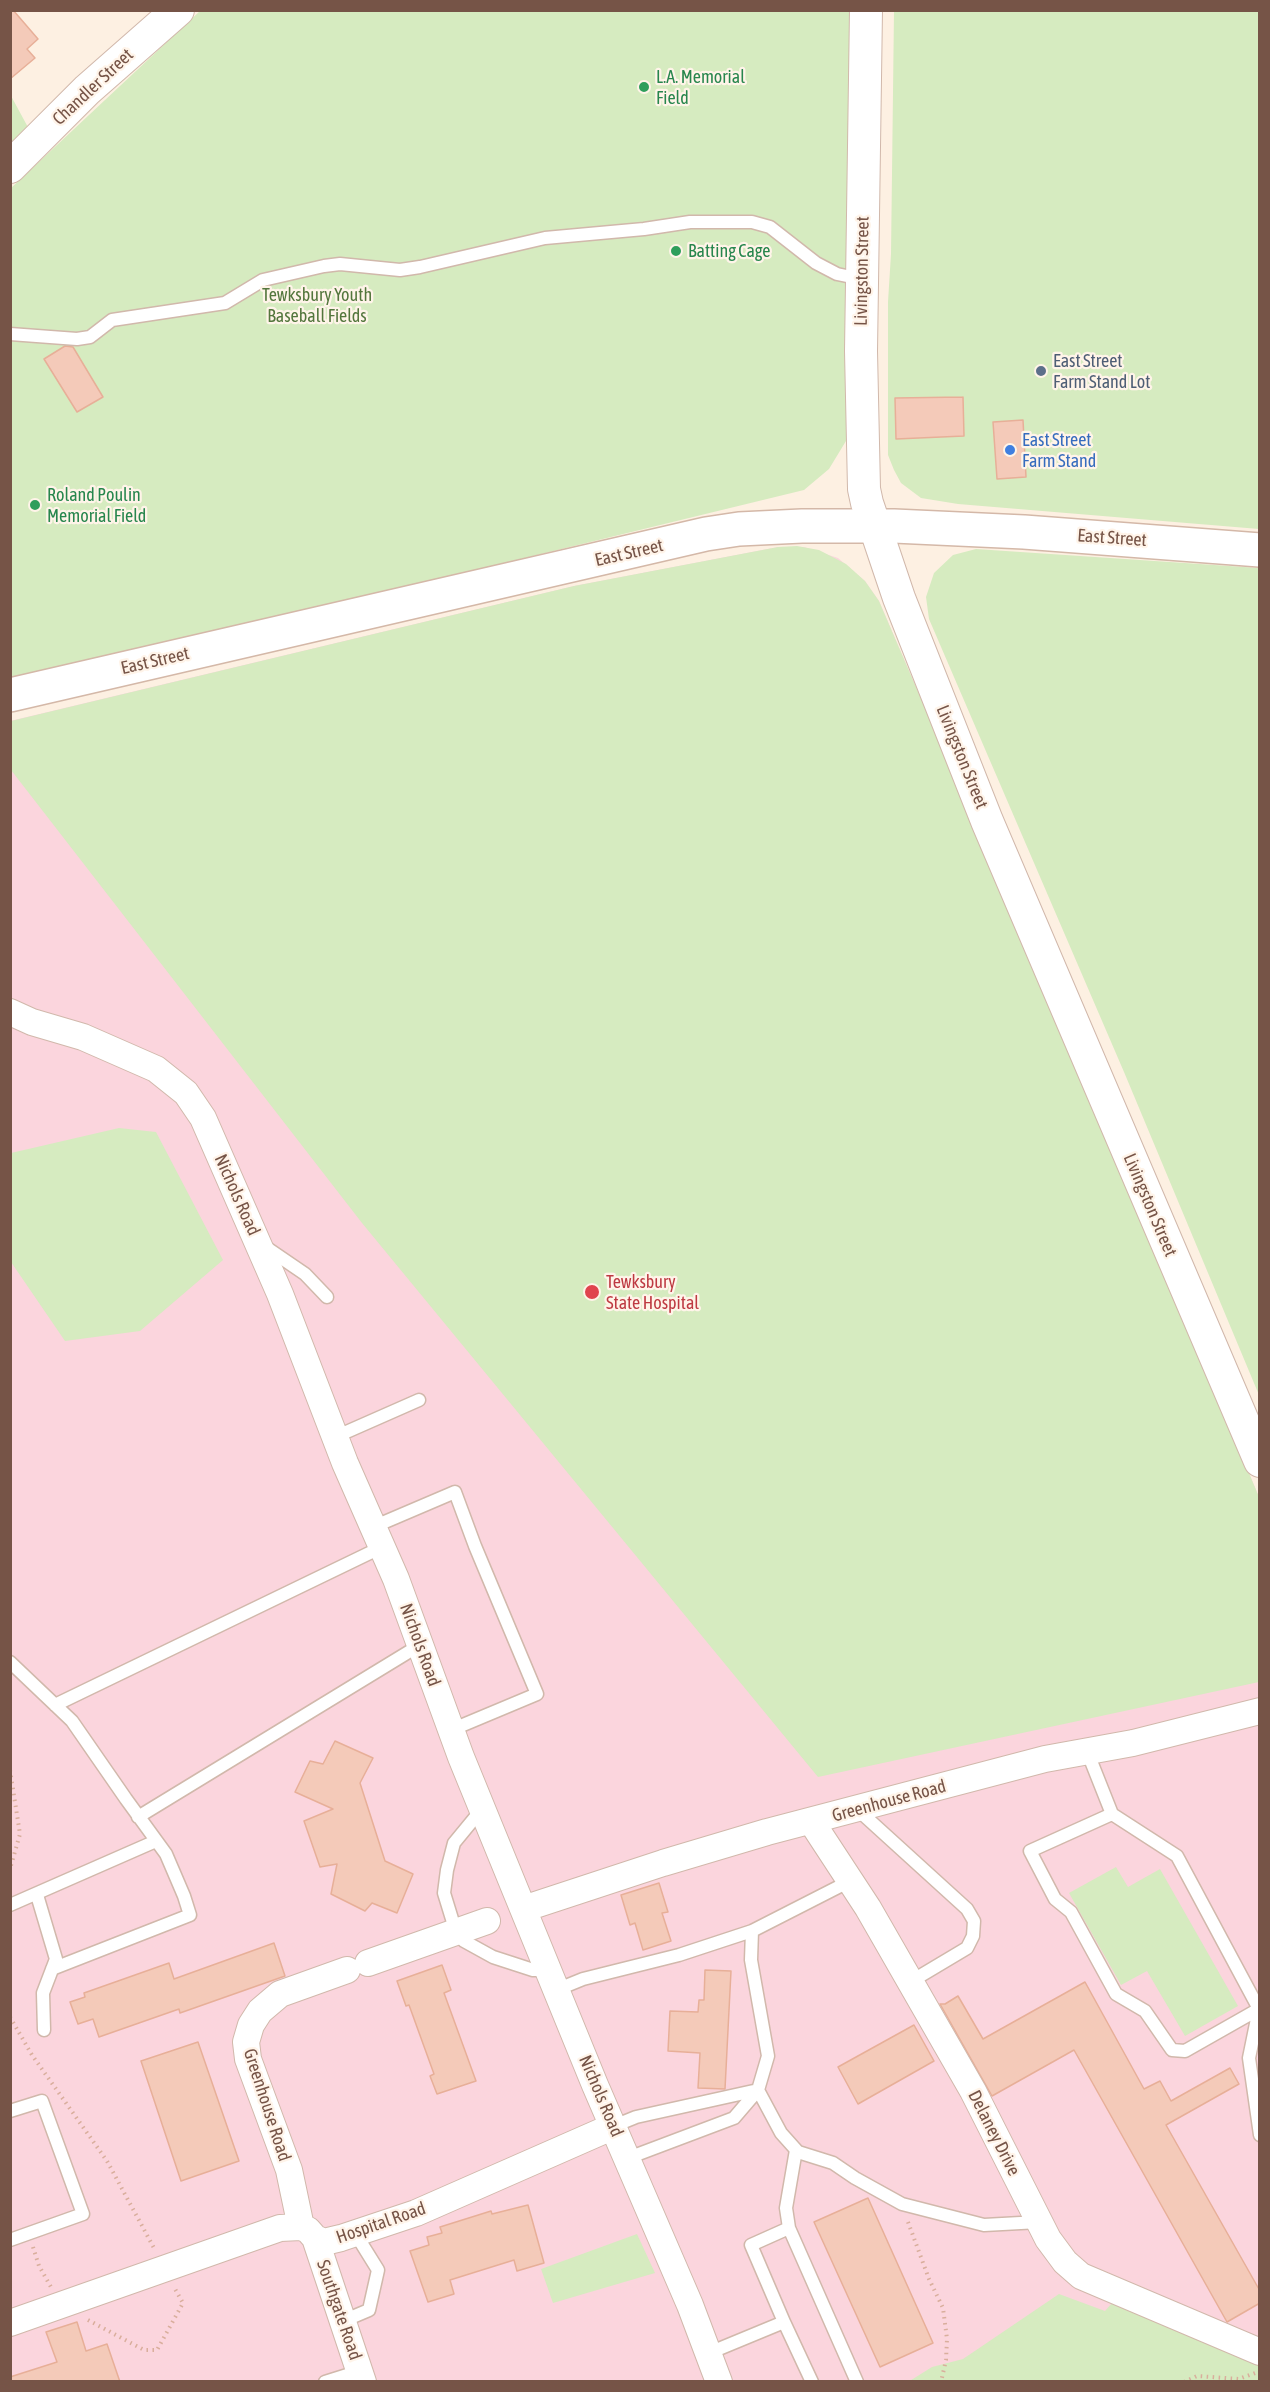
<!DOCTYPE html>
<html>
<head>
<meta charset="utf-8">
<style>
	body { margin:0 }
	#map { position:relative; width:1270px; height:2392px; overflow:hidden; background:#fdf0e2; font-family:"Asap Condensed",sans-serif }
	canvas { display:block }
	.frame { position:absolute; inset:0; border:12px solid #765447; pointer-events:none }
</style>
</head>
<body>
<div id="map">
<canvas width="1270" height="2392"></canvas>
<div class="frame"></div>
</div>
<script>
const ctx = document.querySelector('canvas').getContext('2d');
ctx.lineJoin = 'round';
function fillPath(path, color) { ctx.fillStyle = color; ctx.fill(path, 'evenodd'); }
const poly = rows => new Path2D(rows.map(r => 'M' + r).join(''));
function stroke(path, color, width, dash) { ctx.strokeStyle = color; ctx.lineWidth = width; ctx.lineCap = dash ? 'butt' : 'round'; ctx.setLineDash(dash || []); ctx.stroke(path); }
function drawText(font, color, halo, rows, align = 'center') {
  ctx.font = font + ' "Asap Condensed",sans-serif'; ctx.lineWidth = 4.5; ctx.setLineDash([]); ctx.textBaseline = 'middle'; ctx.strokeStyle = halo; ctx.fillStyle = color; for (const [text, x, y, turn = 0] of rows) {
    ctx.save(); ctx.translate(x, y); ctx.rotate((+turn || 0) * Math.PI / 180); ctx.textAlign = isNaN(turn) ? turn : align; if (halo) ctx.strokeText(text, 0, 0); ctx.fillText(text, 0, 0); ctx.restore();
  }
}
const medical = poly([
	[778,547,804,547,838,558,865,581,879,601,1088,1087,1259,1497,1259,2381,11,2381,10,721,574,586]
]);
const green = poly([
	[200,11,850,11,846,441,829,469,804,490,11,683,10,189],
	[894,11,1259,11,1259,529,958,504,921,498,901,483,894,470,888,455,888,302,891,254],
	[10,94,30,131,10,151],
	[797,546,819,550,846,564,865,581,879,601,1088,1087,1259,1497,1259,1682,818,1777,362,1223,11,770,11,721,574,586,778,547],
	[976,549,1259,568,1259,1395,1124,1072,929,619,926,597,934,573,953,555],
	[119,1128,156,1132,223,1260,140,1331,65,1341,11,1262,11,1153],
	[1116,1867,1128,1887,1160,1869,1238,2006,1185,2036,1147,1971,1121,1985,1069,1893],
	[637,2234,655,2273,553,2303,541,2269],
	[1059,2294,1105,2311,1112,2303,1259,2357,1259,2381,908,2382,932,2367,963,2359]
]);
const building = poly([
	[10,10,13,10,38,39,27,49,35,58,10,79,10,10],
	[65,346,73,347,103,397,77,412,44,359,65,346],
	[963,397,964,436,896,439,895,398,963,397],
	[1023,420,1026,477,997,479,993,422,1023,420],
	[335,1741,373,1758,360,1783,385,1861,413,1874,397,1913,372,1903,365,1911,331,1894,337,1864,320,1867,304,1821,333,1809,295,1792,310,1761,323,1764,335,1741],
	[659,1883,668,1912,662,1913,671,1941,643,1950,635,1923,630,1925,621,1895,659,1883],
	[274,1943,285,1976,180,2013,179,2009,99,2037,93,2019,78,2024,70,2002,85,1997,84,1993,169,1963,174,1979,274,1943],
	[442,1965,451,1990,444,1993,476,2081,437,2094,430,2076,434,2074,409,2005,406,2006,397,1981,442,1965],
	[705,1970,731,1971,725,2089,698,2088,700,2053,668,2051,670,2011,698,2012,699,2000,704,2000,705,1970],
	[1085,1982,1144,2089,1160,2081,1171,2101,1230,2068,1239,2084,1166,2125,1260,2291,1260,2303,1227,2322,1074,2050,992,2096,940,2004,945,2004,958,1996,983,2039,1085,1982],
	[914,2025,934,2061,858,2104,838,2067,914,2025],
	[198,2042,239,2161,181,2181,141,2061,198,2042],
	[868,2198,933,2343,880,2367,814,2222,868,2198],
	[528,2205,544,2263,517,2271,514,2260,450,2280,454,2294,428,2302,410,2251,429,2245,427,2237,442,2233,440,2227,491,2211,492,2214,528,2205],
	[77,2322,86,2351,107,2344,120,2382,10,2382,10,2377,57,2362,46,2332,77,2322]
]);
const path = poly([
	[10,1770,20,1834,10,1869],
	[10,2017,32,2055,107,2161,154,2248],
	[908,2222,929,2279,943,2308,947,2339,946,2360,941,2382],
	[33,2247,39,2266,51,2287],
	[88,2320,144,2350,157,2350,183,2303,175,2289],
	[1184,2382,1197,2376,1239,2379,1255,2373]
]);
const service = poly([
	[10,334,77,339,90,337,112,320,225,303,263,280,324,266,340,264,400,270,420,267,545,238,644,229,690,222,752,222,770,227,816,263,837,274,861,279],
	[264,1246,305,1274,327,1297],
	[335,1437,419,1400],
	[373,1527,455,1492,475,1546,537,1694,451,1730],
	[10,1662,72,1721,126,1799,166,1854,184,1896,190,1915,52,1969],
	[55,1705,382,1547],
	[1087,1751,1112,1814,1177,1856,1259,2009,1249,2058,1260,2135],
	[482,1809,454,1843,447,1870,444,1893,456,1932,464,1941,493,1957,533,1970,548,1970],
	[857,1809,967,1909,974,1921,973,1936,967,1948,910,1982],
	[1112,1814,1030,1851,1055,1899,1071,1912,1116,1994,1145,2011,1172,2050,1185,2051,1259,2009],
	[138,1817,420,1645],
	[37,1895,56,1959,43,1993,44,2030],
	[10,1905,156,1841],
	[556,1990,583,1979,679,1955,752,1931,850,1881],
	[10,2111,42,2101,83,2214,10,2240],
	[614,2126,636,2117,758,2090,768,2056,751,1960,752,1931],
	[628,2158,734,2118,758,2090,781,2133,798,2152,833,2163,855,2178,902,2204,984,2225,1039,2222],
	[789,2228,786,2208,796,2150],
	[343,2321,369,2310,378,2270,355,2233],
	[784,2322,812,2382],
	[709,2353,784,2322,751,2245,789,2228,857,2382],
	[325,2382,360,2371]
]);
const minor = poly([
	[10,1012,32,1022,83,1037,156,1069,186,1093,203,1118,280,1294,345,1463,396,1579,461,1757,595,2085,690,2305,719,2382],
	[811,1821,868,1908,973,2091,1048,2239,1065,2262,1081,2276,1260,2352],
	[523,1909,663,1863,767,1832,1045,1759,1133,1743,1260,1711],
	[368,1963,487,1921],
	[301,2227,289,2170,248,2059,246,2042,251,2025,260,2011,280,1994,347,1970],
	[315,2238,363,2382],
	[10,2323,280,2228,301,2227,308,2230,315,2238,324,2242,341,2238,416,2213,614,2126]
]);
const tertiary = poly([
	[866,10,861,351,864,489,867,503,899,598,987,821,1260,1461],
	[10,167,87,90,178,10]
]);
const secondary = poly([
	[10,695,706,534,739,529,802,526,894,526,1024,532,1260,550]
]);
const markers = [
	[644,87,6,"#2e9e5b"],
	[676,251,6,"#2e9e5b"],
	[1041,371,6,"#5c6f8a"],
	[1010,450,6,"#3f7fe0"],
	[35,505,6,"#2e9e5b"],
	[592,1292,8,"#e0444e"]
];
const leisureNames = [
	["L.A. Memorial",656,77],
	["Field",656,98],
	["Batting Cage",688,251],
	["Roland Poulin",47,495],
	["Memorial Field",47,516]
];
const streetNames = [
	["Chandler Street",93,87,-43],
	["Livingston Street",862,271,-89],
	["East Street",1112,538,4],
	["East Street",629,553,-13],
	["East Street",155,661,-13],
	["Livingston Street",962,757,68],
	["Nichols Road",237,1195,66],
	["Livingston Street",1150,1205,67],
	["Nichols Road",420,1645,70],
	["Greenhouse Road",889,1801,-15],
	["Nichols Road",601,2096,67],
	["Greenhouse Road",267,2105,72],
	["Delaney Drive",994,2133,63],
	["Hospital Road",381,2223,-19],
	["Southgate Road",339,2310,71]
];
const parkNames = [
	["Tewksbury Youth",317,295],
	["Baseball Fields",317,316]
];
const serviceNames = [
	["East Street",1053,361],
	["Farm Stand Lot",1053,382]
];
const shopNames = [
	["East Street",1022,440],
	["Farm Stand",1022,461]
];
const healthNames = [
	["Tewksbury",606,1282],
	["State Hospital",606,1303]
];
fillPath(medical, '#fbd5dd');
fillPath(green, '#d6ebc0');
fillPath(building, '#f4cab9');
stroke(building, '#e7af98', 1.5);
stroke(service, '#d1b8ab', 15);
stroke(minor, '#d1b8ab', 28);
stroke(tertiary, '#d1b8ab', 34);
stroke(secondary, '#d4b8a8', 36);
stroke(path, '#d9ae9c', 4, [1.5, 4.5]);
stroke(service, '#fff', 12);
stroke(minor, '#fff', 26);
stroke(tertiary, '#fff', 32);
stroke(secondary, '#fff', 33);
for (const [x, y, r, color] of markers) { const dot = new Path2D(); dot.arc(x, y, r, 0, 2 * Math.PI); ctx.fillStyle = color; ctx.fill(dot); stroke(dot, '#fff4e9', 2); }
drawText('18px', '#27864d', '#fff4e9', leisureNames, 'left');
drawText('18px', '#765447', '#fff4e9', streetNames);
drawText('18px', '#53763c', '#fff4e9', parkNames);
drawText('18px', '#4e5e75', '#fff4e9', serviceNames, 'left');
drawText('18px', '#366cbe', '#fff4e9', shopNames, 'left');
drawText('18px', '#be3a42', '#fff4e9', healthNames, 'left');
</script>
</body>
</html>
